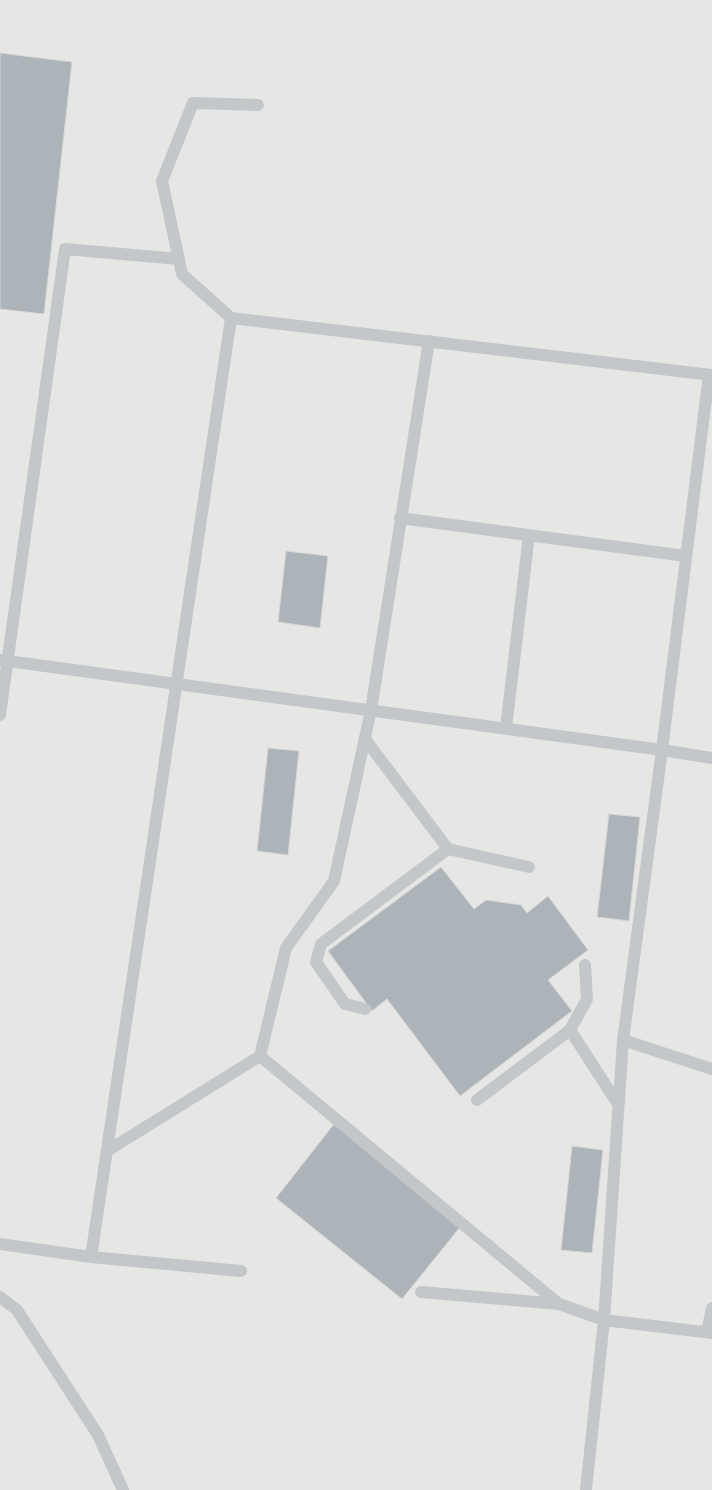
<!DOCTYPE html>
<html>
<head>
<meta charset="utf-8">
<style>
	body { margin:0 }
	canvas { display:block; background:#f6f6f2 }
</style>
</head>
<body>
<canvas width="712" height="1490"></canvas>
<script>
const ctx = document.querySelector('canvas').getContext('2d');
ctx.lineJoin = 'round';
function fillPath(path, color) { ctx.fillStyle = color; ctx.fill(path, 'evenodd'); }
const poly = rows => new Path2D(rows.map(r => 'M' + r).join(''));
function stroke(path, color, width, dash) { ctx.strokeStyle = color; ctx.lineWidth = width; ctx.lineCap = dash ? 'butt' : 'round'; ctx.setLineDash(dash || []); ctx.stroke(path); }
const built = poly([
	[0,0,712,0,712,1490,0,1490]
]);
const building = poly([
	[0,53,72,62,44,314,0,309,0,53],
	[286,551,328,556,320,628,278,622,286,551],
	[268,748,299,751,288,855,257,851,268,748],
	[609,814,640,817,629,921,597,917,609,814],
	[441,867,474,909,486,900,521,905,527,913,548,896,588,950,548,980,572,1011,460,1096,387,999,372,1011,328,951,441,867],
	[334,1124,461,1226,402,1299,276,1198,334,1124],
	[572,1146,603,1150,592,1253,561,1250,572,1146]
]);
const service = poly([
	[231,318,712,375],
	[400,518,686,556],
	[0,660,662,750,712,758],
	[0,715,65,249,179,259],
	[506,728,529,535],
	[448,849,529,867],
	[585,965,587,999,570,1030,618,1104],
	[365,1009,345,1004,316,962,321,944,448,849,365,739],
	[623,1040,712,1069],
	[260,1056,559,1304],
	[477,1100,570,1030],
	[107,1151,260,1056,286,948,334,881,371,710,429,341],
	[0,1244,91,1257,241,1271],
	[91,1257,231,318,182,274,162,181,193,103,258,105],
	[421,1292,559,1304,604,1320,712,1333],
	[0,1297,17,1310,98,1435,123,1490],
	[707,1332,712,1308],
	[586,1490,604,1320,623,1040,662,750,709,375]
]);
fillPath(built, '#e6e7e5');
fillPath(building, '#acb4b9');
stroke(building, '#d7d7d4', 1);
stroke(service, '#c3c7ca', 12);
</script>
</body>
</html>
